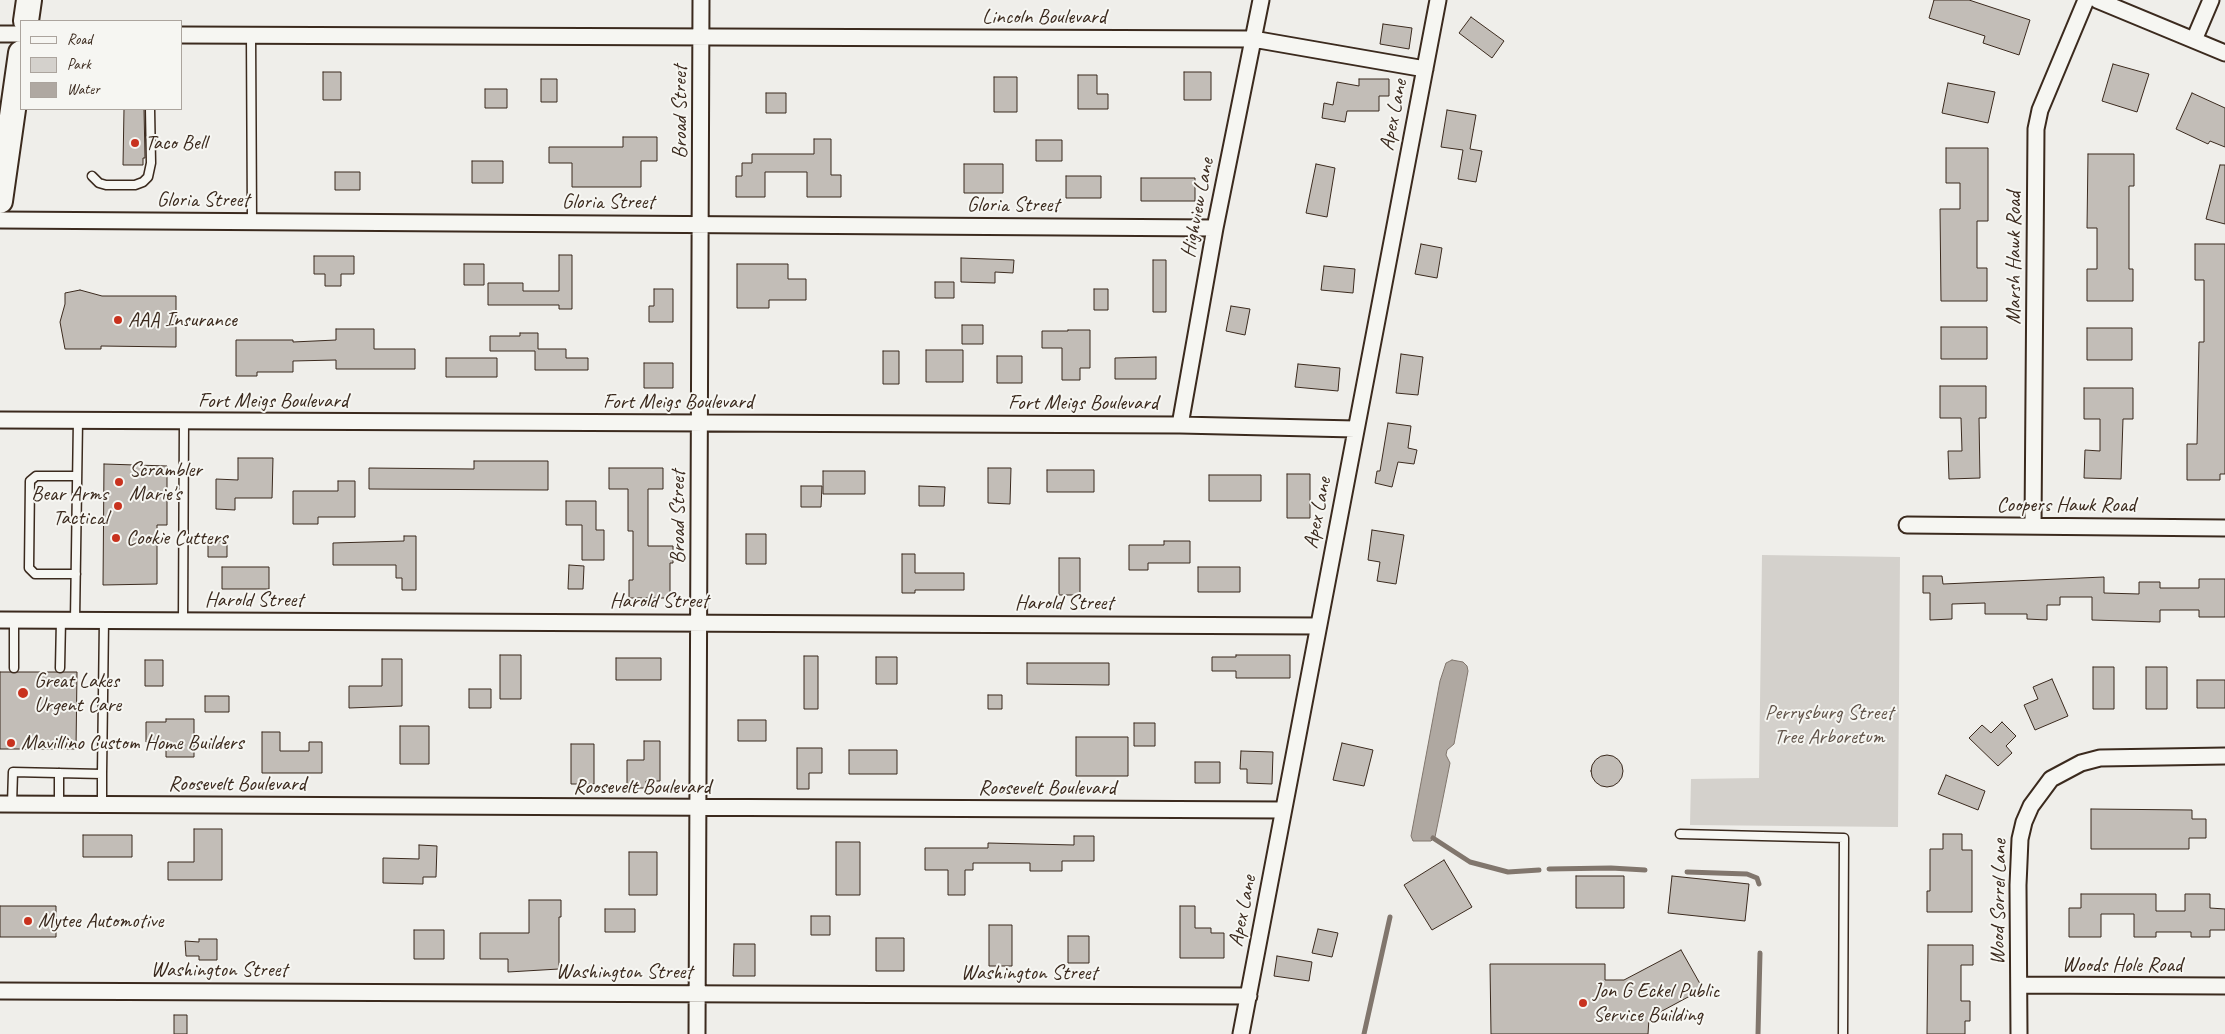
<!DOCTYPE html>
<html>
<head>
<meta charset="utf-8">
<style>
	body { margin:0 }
	#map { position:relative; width:2225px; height:1034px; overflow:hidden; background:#efeeea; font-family:Caveat,sans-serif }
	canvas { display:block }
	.legend { position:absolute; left:20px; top:20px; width:162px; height:90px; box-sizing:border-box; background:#f6f6f2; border:1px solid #aba49d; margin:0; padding:6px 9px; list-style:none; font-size:15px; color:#3b2a1e }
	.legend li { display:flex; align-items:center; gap:10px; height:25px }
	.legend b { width:25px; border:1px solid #aba49d }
</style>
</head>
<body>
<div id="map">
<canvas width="2225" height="1034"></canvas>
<ul class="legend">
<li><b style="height:6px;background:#f6f6f2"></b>Road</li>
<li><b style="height:14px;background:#d4d1cc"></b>Park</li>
<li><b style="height:14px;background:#afa8a1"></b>Water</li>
</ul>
</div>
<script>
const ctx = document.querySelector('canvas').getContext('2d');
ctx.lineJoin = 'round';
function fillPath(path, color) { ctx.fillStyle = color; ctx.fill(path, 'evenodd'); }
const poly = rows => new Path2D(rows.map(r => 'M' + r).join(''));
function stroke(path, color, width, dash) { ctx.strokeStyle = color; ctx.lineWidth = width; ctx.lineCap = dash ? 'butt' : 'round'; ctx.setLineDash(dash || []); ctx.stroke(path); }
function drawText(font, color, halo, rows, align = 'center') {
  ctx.font = font + ' Caveat,sans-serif'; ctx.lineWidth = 4; ctx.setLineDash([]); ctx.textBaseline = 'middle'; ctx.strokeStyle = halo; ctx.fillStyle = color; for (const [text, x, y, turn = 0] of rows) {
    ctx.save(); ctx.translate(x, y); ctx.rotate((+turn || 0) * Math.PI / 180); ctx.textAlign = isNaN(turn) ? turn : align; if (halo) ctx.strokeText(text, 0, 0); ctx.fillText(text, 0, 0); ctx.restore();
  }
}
const green = poly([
	[1762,555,1900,557,1898,827,1690,825,1691,779,1759,778]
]);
const water = poly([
	[1452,660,1463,662,1467,666,1468,671,1454,744,1447,750,1446,755,1450,763,1441,808,1435,837,1431,841,1413,841,1411,836,1440,681,1446,663,1452,660]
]);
const stream = poly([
	[1433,838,1470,862,1508,872,1539,870],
	[1549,869,1611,868,1645,870],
	[1687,872,1747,874,1757,878,1759,884],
	[1364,1034,1390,917],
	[1758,1034,1760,953]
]);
const building = poly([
	[1934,0,1969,0,2030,20,2019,55,1983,43,1985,36,1929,18,1934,0],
	[1471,17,1504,41,1492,58,1459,33,1471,17],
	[1383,24,1412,28,1409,49,1380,44,1383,24],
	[2113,64,2149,74,2137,112,2102,101,2113,64],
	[323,72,341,72,341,100,323,100,323,72],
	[1184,72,1211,72,1211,100,1184,100,1184,72],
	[1078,75,1097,75,1097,94,1108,94,1108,109,1078,109,1078,75],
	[994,77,1017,77,1017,112,994,112,994,77],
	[541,79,557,79,557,102,541,102,541,79],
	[1359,79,1389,79,1389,96,1379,96,1379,111,1347,111,1345,122,1322,118,1324,103,1333,105,1337,82,1359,86,1359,79],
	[1948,83,1995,92,1988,123,1942,113,1948,83],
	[485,89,507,89,507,108,485,108,485,89],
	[766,93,786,93,786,113,766,113,766,93],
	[2192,93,2225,108,2225,147,2210,141,2208,144,2176,129,2192,93],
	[124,109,144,109,145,158,143,158,143,165,123,165,124,109],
	[1447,110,1476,115,1470,149,1482,151,1476,182,1458,179,1463,150,1441,147,1447,110],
	[623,137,657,137,657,161,641,161,641,187,572,187,572,163,549,163,549,147,623,147,623,137],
	[814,139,831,139,831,175,841,175,841,197,807,197,807,172,765,172,765,197,736,197,736,176,742,176,742,163,752,163,752,154,814,154,814,139],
	[1036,140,1062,140,1062,161,1036,161,1036,140],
	[1946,148,1988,148,1988,221,1977,221,1977,268,1987,268,1987,301,1941,301,1940,209,1960,209,1960,183,1946,183,1946,148],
	[2088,154,2134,154,2134,186,2129,186,2129,269,2133,269,2133,301,2087,301,2087,269,2097,269,2097,228,2087,228,2088,154],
	[472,161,503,161,503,183,472,183,472,161],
	[964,164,1003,164,1003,193,964,193,964,164],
	[1316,164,1335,168,1327,217,1306,213,1316,164],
	[2220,165,2225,165,2225,224,2206,219,2220,165],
	[335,172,360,172,360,190,335,190,335,172],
	[1066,176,1101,176,1101,198,1066,198,1066,176],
	[1141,178,1195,178,1195,201,1141,201,1141,178],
	[1421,244,1442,248,1437,278,1415,274,1421,244],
	[2195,244,2225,244,2225,474,2220,474,2220,480,2187,480,2187,444,2197,444,2199,342,2204,342,2204,280,2195,280,2195,244],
	[559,255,572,255,572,309,559,309,559,305,488,305,488,283,523,283,523,291,559,291,559,255],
	[314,256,354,256,354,274,341,274,341,286,325,286,325,274,314,274,314,256],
	[961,258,1014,260,1013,273,995,272,995,283,961,282,961,258],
	[1153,260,1166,260,1166,312,1153,312,1153,260],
	[464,264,484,264,484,285,464,285,464,264],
	[737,264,788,264,788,279,806,279,806,300,769,300,769,308,737,308,737,264],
	[1324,266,1355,269,1353,293,1321,290,1324,266],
	[935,282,954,282,954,298,935,298,935,282],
	[654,289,673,289,673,322,649,322,649,306,654,306,654,289],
	[1094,289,1108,289,1108,310,1094,310,1094,289],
	[80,290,102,296,176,296,176,347,101,346,101,349,65,349,60,322,65,304,65,293,80,290],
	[1231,306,1250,309,1245,335,1226,331,1231,306],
	[962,325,983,325,983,344,962,344,962,325],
	[1941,327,1987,327,1987,359,1941,359,1941,327],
	[2087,328,2132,328,2132,360,2087,360,2087,328],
	[336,329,374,329,374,349,415,349,415,369,336,369,336,360,293,361,293,372,257,372,257,376,236,376,236,340,293,340,293,342,336,340,336,329],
	[1068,330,1090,330,1090,368,1080,368,1080,380,1062,380,1062,348,1042,348,1042,331,1068,331,1068,330],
	[520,333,538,333,538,349,566,349,566,358,588,358,588,370,535,370,535,351,490,351,490,336,520,336,520,333],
	[926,350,963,350,963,382,926,382,926,350],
	[883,351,899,351,899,384,883,384,883,351],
	[1401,354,1423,357,1418,395,1396,393,1401,354],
	[997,356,1022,356,1022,383,997,383,997,356],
	[1156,357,1156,379,1115,379,1115,358,1156,357],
	[446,358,497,358,497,377,446,377,446,358],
	[644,363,673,363,673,388,644,388,644,363],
	[1298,364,1340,368,1338,391,1295,387,1298,364],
	[1940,386,1986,386,1986,418,1979,418,1980,478,1949,479,1948,451,1962,451,1961,418,1940,418,1940,386],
	[2084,388,2133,388,2133,419,2123,419,2121,479,2084,478,2085,450,2100,451,2100,419,2084,419,2084,388],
	[1388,423,1411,426,1408,448,1417,450,1414,464,1398,462,1392,487,1375,483,1377,471,1380,471,1388,423],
	[238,458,273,458,272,498,235,498,235,510,216,509,216,479,238,480,238,458],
	[474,461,548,461,548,490,369,489,369,468,474,469,474,461],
	[104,464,167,466,167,525,157,525,157,584,103,585,104,464],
	[609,468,663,468,663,489,648,489,648,546,673,546,673,563,670,563,670,598,629,598,629,580,633,580,633,531,628,531,628,489,609,489,609,468],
	[988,468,1011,468,1010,504,988,503,988,468],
	[1047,470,1094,470,1094,492,1047,492,1047,470],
	[823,471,865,471,865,494,823,494,823,471],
	[1287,474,1310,474,1310,518,1287,518,1287,474],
	[1209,475,1261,475,1261,501,1209,501,1209,475],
	[338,481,355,481,355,517,318,517,318,524,293,524,293,491,338,491,338,481],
	[801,486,822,486,821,507,801,507,801,486],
	[919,486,945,487,944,506,919,506,919,486],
	[566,501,596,501,596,530,604,530,604,560,582,560,582,525,566,525,566,501],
	[1372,530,1404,535,1396,584,1377,581,1380,562,1368,560,1372,530],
	[746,534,766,534,766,564,746,564,746,534],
	[404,536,416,536,416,590,402,590,402,578,396,578,396,565,333,565,333,543,404,541,404,536],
	[208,541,227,541,227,557,208,557,208,541],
	[1164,541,1190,541,1190,563,1148,563,1148,570,1129,570,1129,545,1164,545,1164,541],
	[902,554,915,554,915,573,964,573,964,590,915,590,915,593,902,593,902,554],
	[1059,558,1080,558,1080,595,1059,595,1059,558],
	[569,565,584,566,583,589,568,589,569,565],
	[222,567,269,567,269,589,222,589,222,567],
	[1198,567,1240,567,1240,592,1198,592,1198,567],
	[1923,576,1942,576,1943,584,2104,577,2104,593,2139,594,2139,582,2160,582,2160,588,2199,588,2199,579,2225,579,2225,617,2199,617,2199,610,2160,610,2160,622,2092,620,2092,597,2060,597,2060,605,2047,605,2047,620,2027,619,2027,614,1985,614,1985,603,1952,604,1952,619,1930,620,1930,593,1923,593,1923,576],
	[500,655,521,655,521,699,500,699,500,655],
	[1236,655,1290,655,1290,678,1236,678,1236,671,1212,671,1212,657,1236,657,1236,655],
	[804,656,818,656,818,709,804,709,804,656],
	[876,657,897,657,897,684,876,684,876,657],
	[616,658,661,658,661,680,616,680,616,658],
	[382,659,402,659,402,706,349,708,349,686,382,686,382,659],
	[145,660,163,660,163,686,145,686,145,660],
	[1027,663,1109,663,1109,685,1027,684,1027,663],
	[2093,667,2114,667,2114,709,2093,709,2093,667],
	[2146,667,2167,667,2167,709,2146,709,2146,667],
	[0,672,77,672,76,749,0,749,0,672],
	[2052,679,2068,716,2035,730,2024,705,2038,699,2033,687,2052,679],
	[2197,680,2225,680,2225,708,2197,708,2197,680],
	[469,689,491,689,491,708,469,708,469,689],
	[988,695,1002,695,1002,709,988,709,988,695],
	[205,696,229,696,229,712,205,712,205,696],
	[166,719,194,719,194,757,166,757,166,742,146,742,146,722,166,722,166,719],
	[738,720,766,720,766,741,738,741,738,720],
	[2002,722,2016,736,2006,746,2012,753,1998,766,1969,738,1982,725,1991,733,2002,722],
	[1134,723,1155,723,1155,746,1134,746,1134,723],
	[400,726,429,726,429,764,400,764,400,726],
	[262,732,280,732,280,751,309,751,309,742,322,742,322,773,262,773,262,732],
	[1076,737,1128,737,1128,776,1076,776,1076,737],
	[644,741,660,741,660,781,646,781,646,788,627,788,627,760,644,760,644,741],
	[1342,743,1373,750,1364,786,1333,780,1342,743],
	[571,744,594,744,594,784,571,784,571,744],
	[797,748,822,748,822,773,809,773,809,789,797,789,797,748],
	[849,750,897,750,897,774,849,774,849,750],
	[1241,751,1273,752,1272,784,1247,783,1247,769,1240,769,1241,751],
	'1591 771a16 16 0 1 1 32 0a16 16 0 1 1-32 0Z',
	[1195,762,1220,762,1220,783,1195,783,1195,762],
	[1946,775,1985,791,1978,810,1938,794,1946,775],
	[2091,809,2192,810,2192,819,2206,819,2206,838,2189,838,2189,849,2091,849,2091,809],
	[194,829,222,829,222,880,168,880,168,862,194,862,194,829],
	[1943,834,1962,834,1962,850,1972,850,1972,912,1927,912,1927,891,1930,891,1930,849,1943,849,1943,834],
	[83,835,132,835,132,857,83,857,83,835],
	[1074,836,1094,836,1094,861,1062,861,1062,871,1030,871,1030,863,973,863,973,870,965,870,965,895,948,895,948,870,925,870,925,848,988,848,988,843,1074,845,1074,836],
	[836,842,860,842,860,895,836,895,836,842],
	[419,845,437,846,436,877,423,877,423,884,383,883,383,858,419,859,419,845],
	[629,852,657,852,657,895,629,895,629,852],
	[1444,860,1472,907,1432,930,1404,885,1444,860],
	[1576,876,1624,876,1624,908,1576,908,1576,876],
	[1672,876,1749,884,1745,921,1668,913,1672,876],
	[2081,894,2156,894,2156,911,2185,911,2185,894,2210,894,2210,908,2225,909,2225,930,2210,930,2210,937,2191,937,2191,932,2156,932,2156,937,2134,937,2134,914,2101,914,2101,937,2069,937,2069,908,2081,908,2081,894],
	[529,900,561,900,561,917,559,917,559,969,508,972,508,959,480,959,480,933,529,933,529,900],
	[0,906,56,906,56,937,0,937,0,906],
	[1180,906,1195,906,1195,928,1211,928,1211,933,1224,933,1224,958,1180,958,1180,906],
	[605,909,635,909,635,932,605,932,605,909],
	[811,916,830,916,830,935,811,935,811,916],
	[989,925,1012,925,1012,966,989,966,989,925],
	[1318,929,1338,933,1332,957,1312,953,1318,929],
	[414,930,444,930,444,959,414,959,414,930],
	[1068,936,1089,936,1089,963,1068,963,1068,936],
	[876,938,904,938,904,971,876,971,876,938],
	[199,939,217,939,217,960,199,960,199,956,186,956,185,941,199,942,199,939],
	[734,944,755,944,755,976,733,976,734,944],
	[1928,945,1973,945,1973,965,1961,965,1961,1001,1970,1001,1970,1021,1965,1021,1965,1034,1927,1034,1928,945],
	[1681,950,1703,989,1649,1018,1648,1034,1491,1034,1490,964,1605,964,1605,980,1624,980,1681,950],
	[1277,956,1312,962,1309,981,1274,976,1277,956],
	[174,1015,187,1015,187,1034,174,1034,174,1015]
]);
const lane = poly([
	[251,35,252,222],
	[92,176,99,183,106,185,135,185,143,182,148,177,151,163,150,109],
	[76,574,35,574,29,568,30,481,36,476,76,476],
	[14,620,14,668],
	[75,620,78,420],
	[183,620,184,421],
	[60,668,61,620],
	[12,804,13,772,102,774,104,620],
	[59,804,59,773],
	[102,805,102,774],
	[1680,834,1844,838,1843,1034]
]);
const street = poly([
	[2097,0,2225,53],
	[0,34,21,34],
	[181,35,1253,39,1425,69],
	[2194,40,2211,0],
	[0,220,1215,228],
	[0,420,1180,425,1355,429],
	[1180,425,1215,228,1261,0],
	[1907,525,2225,528],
	[2033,526,2036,129,2040,110,2086,0],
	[0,620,1318,626],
	[0,804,1283,810],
	[2019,985,2225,986],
	[0,991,1249,996],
	[697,1034,701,0],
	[1241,1034,1438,0],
	[2019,1034,2018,885,2020,839,2024,822,2031,806,2051,779,2081,763,2100,758,2225,756]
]);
const primary = poly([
	[26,21,29,0],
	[0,201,21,53]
]);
const markers = [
	[135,143,5,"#c8321e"],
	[118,320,5,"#c8321e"],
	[119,482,5,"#c8321e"],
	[118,506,5,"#c8321e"],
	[116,538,5,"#c8321e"],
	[23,693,6,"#c8321e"],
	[11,743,5,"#c8321e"],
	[28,921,5,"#c8321e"],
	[1583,1003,5,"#c8321e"]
];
const streetNames = [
	["Lincoln Boulevard",1044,17],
	["Broad Street",680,112,-90],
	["Apex Lane",1394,115,-79],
	["Gloria Street",203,200],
	["Gloria Street",608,202],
	["Gloria Street",1013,205],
	["Highview Lane",1198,208,-79],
	["Marsh Hawk Road",2014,258,-90],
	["Fort Meigs Boulevard",273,401],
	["Fort Meigs Boulevard",678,402],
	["Fort Meigs Boulevard",1083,403],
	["Coopers Hawk Road",2066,505],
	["Apex Lane",1318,513,-79],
	["Broad Street",678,517,-90],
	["Harold Street",254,600],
	["Harold Street",659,601],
	["Harold Street",1064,603],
	["Roosevelt Boulevard",237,784],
	["Roosevelt Boulevard",642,787],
	["Roosevelt Boulevard",1047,788],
	["Wood Sorrel Lane",1999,902,-89],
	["Apex Lane",1243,911,-79],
	["Woods Hole Road",2122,965],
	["Washington Street",219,970],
	["Washington Street",624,972],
	["Washington Street",1029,973]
];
const poiNames = [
	["Taco Bell",145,143],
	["AAA Insurance",128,320],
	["Scrambler",129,470],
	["Marie's",129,494],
	["Bear Arms",108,494,"right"],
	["Tactical",108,518,"right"],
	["Cookie Cutters",126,538],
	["Great Lakes",34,681],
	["Urgent Care",34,705],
	["Mavillino Custom Home Builders",21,743],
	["Mytee Automotive",38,921],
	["Jon G Eckel Public",1593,991],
	["Service Building",1593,1015]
];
const parkNames = [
	["Perrysburg Street",1829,713],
	["Tree Arboretum",1829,737]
];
fillPath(green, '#d4d1cc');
fillPath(water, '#afa8a1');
stroke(water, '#81766d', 1);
stroke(stream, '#81766d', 5);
fillPath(building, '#c2bdb7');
stroke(building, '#3b2a1e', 1);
stroke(lane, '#3b2a1e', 11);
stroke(street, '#3b2a1e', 19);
stroke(primary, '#3b2a1e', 28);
stroke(lane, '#f6f6f2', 8);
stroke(street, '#f6f6f2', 15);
stroke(primary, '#f6f6f2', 24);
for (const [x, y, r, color] of markers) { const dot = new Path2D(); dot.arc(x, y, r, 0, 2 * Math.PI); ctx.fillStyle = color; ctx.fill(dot); stroke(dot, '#f6f6f2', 2); }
drawText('21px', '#3b2a1e', '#f6f6f2', streetNames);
drawText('21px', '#3b2a1e', '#f6f6f2', poiNames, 'left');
drawText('21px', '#61544a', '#f6f6f2', parkNames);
</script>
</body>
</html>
